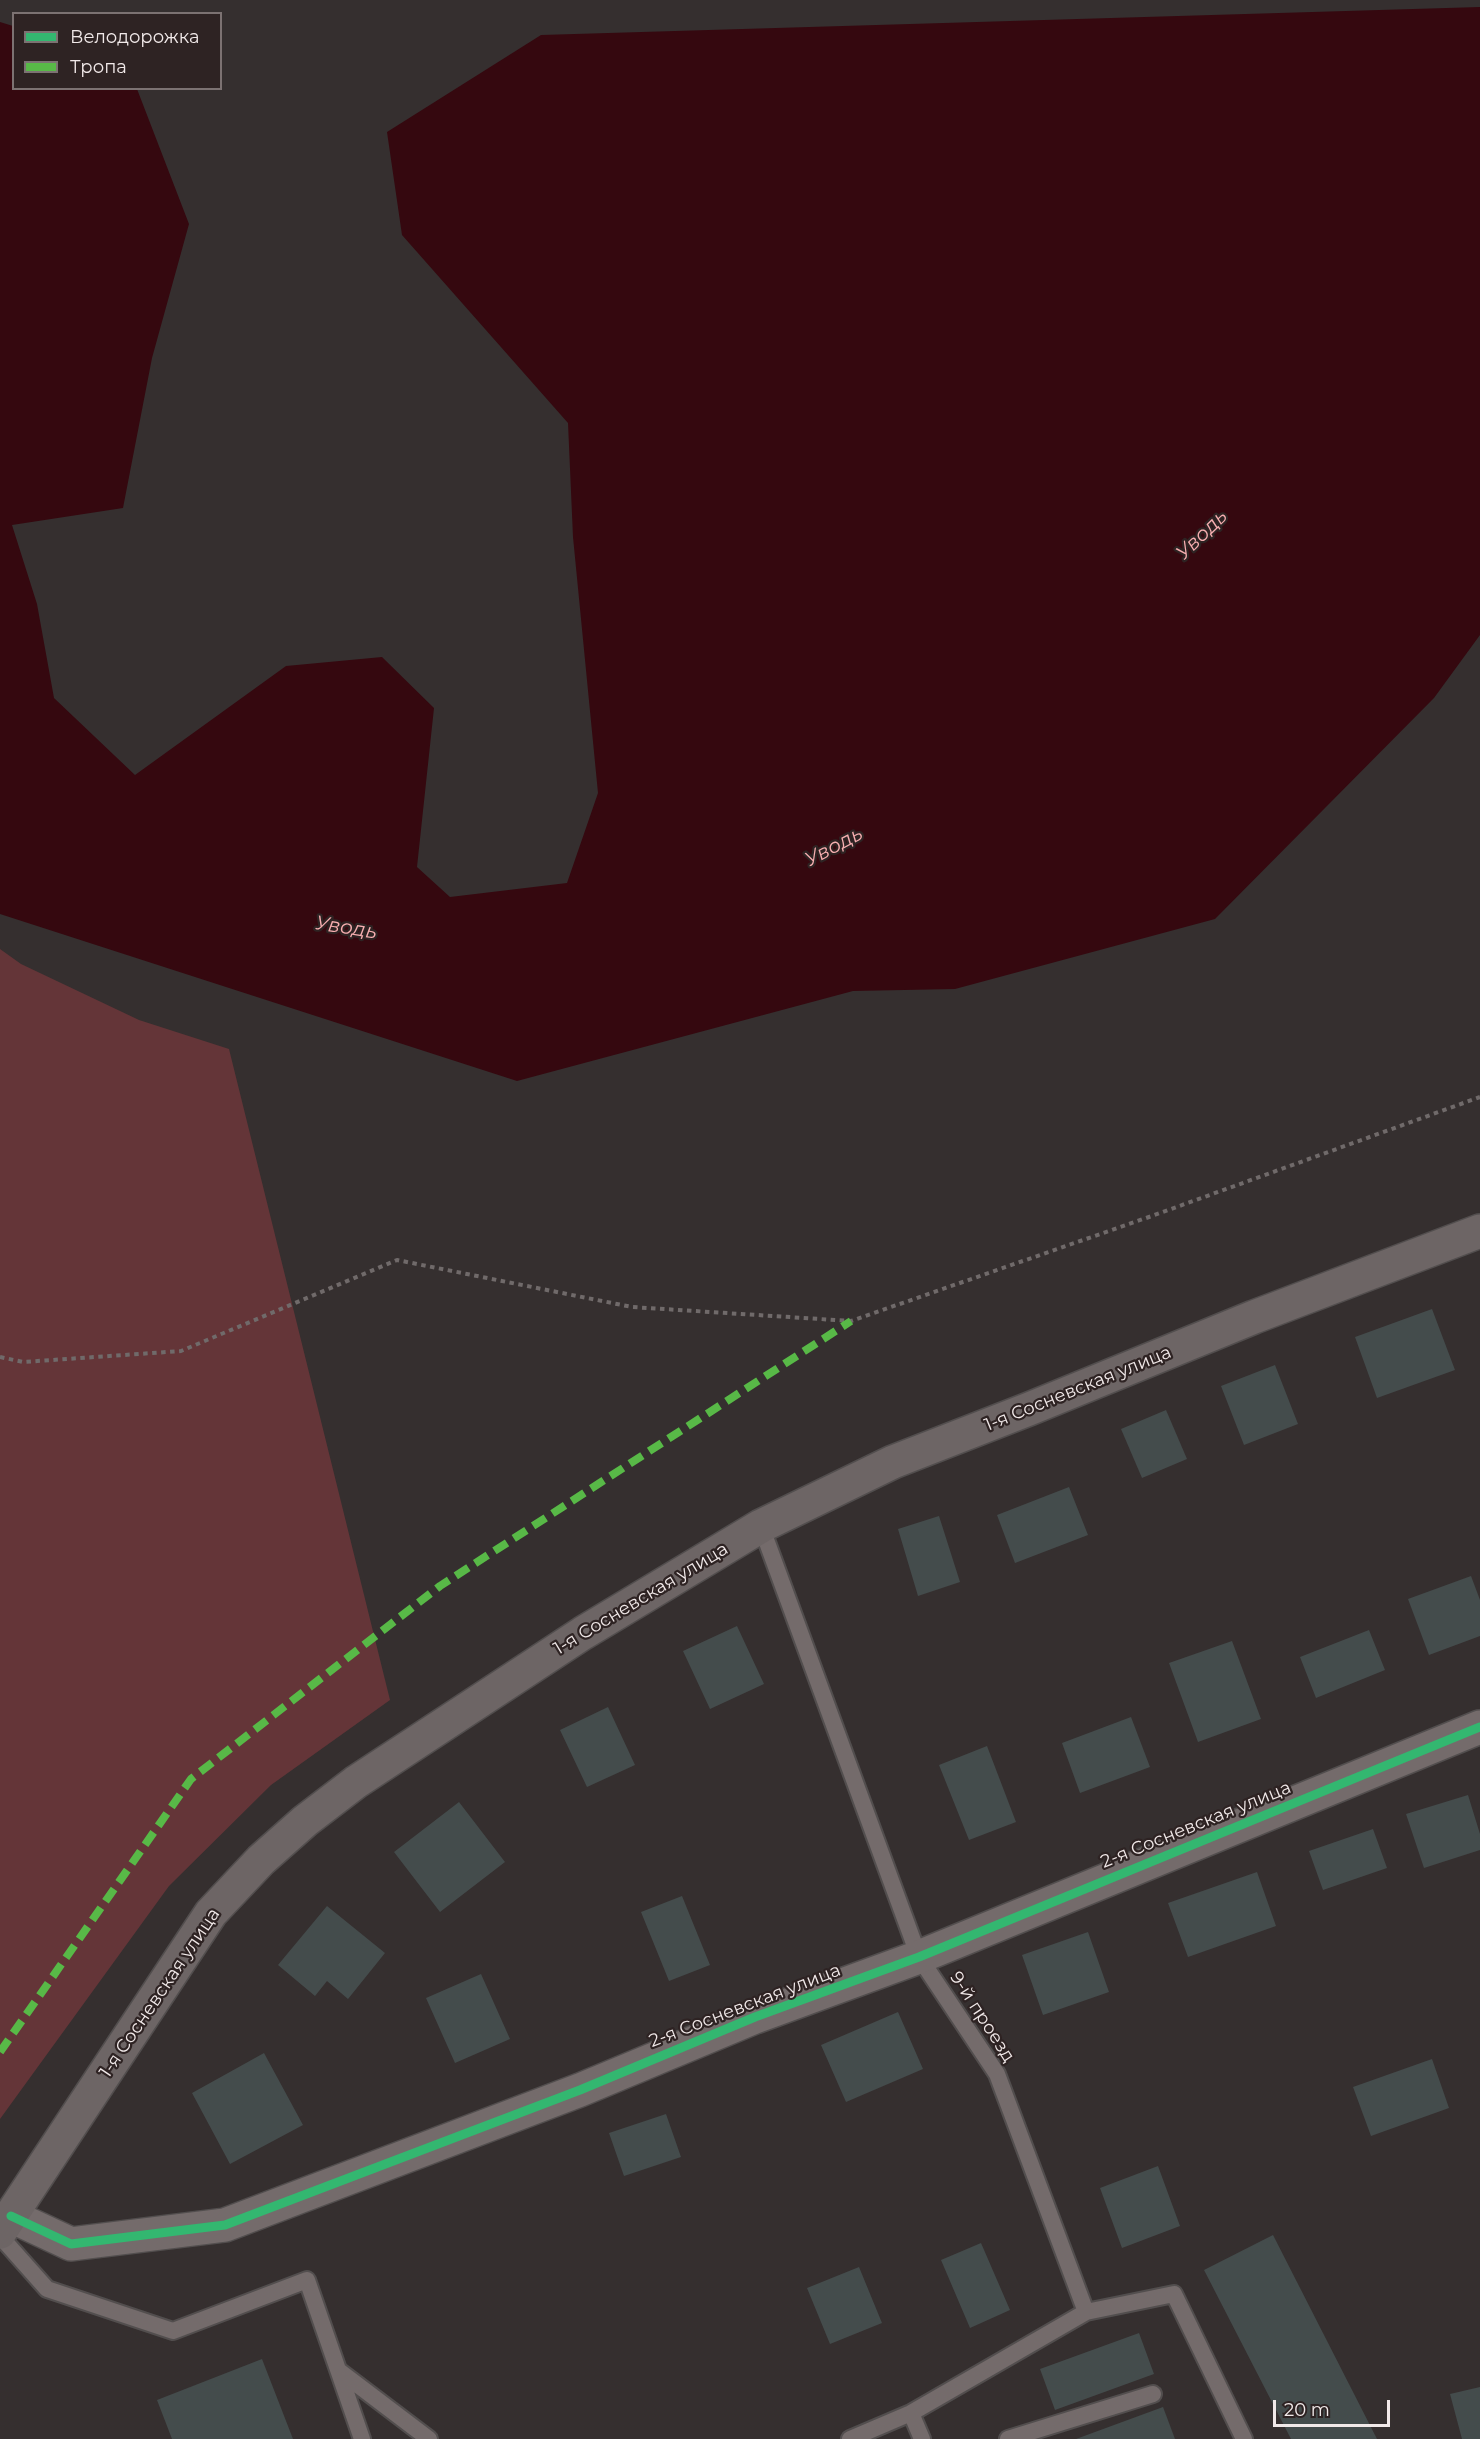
<!DOCTYPE html>
<html>
<head>
<meta charset="utf-8">
<style>
	body { margin:0 }
	#map { position:relative; width:1480px; height:2439px; overflow:hidden; background:#352f2f; font-family:Montserrat,sans-serif }
	canvas { display:block }
	.legend { position:absolute; left:12px; top:12px; width:210px; height:78px; box-sizing:border-box; background:#2e2323; border:2px solid #7c7272; margin:0; padding:8px 10px; list-style:none; font-size:18px; color:#f1e9e9 }
	.legend li { display:flex; align-items:center; gap:12px; height:30px }
	.legend b { width:30px; border:2px solid #7c7272 }
	.scale { position:absolute; left:1273px; top:2400px; width:117px; height:27px; box-sizing:border-box; border:3px solid #f1e9e9; border-top:0; padding-left:8px; font-size:18px; line-height:21px; white-space:nowrap; color:#f1e9e9; -webkit-text-stroke:4px #2e2323; paint-order:stroke }
</style>
</head>
<body>
<div id="map">
<canvas width="1480" height="2439"></canvas>
<ul class="legend">
<li><b style="height:8px;background:#33b770"></b>Велодорожка</li>
<li><b style="height:8px;background:#58b947"></b>Тропа</li>
</ul>
<div class="scale">20 m</div>
</div>
<script>
const ctx = document.querySelector('canvas').getContext('2d');
ctx.lineJoin = 'round';
function fillPath(path, color) { ctx.fillStyle = color; ctx.fill(path, 'evenodd'); }
const poly = rows => new Path2D(rows.map(r => 'M' + r).join(''));
function stroke(path, color, width, dash) { ctx.strokeStyle = color; ctx.lineWidth = width; ctx.lineCap = dash ? 'butt' : 'round'; ctx.setLineDash(dash || []); ctx.stroke(path); }
function drawText(font, color, halo, rows, align = 'center') {
  ctx.font = font + ' Montserrat,sans-serif'; ctx.lineWidth = 4.5; ctx.setLineDash([]); ctx.textBaseline = 'middle'; ctx.strokeStyle = halo; ctx.fillStyle = color; for (const [text, x, y, turn = 0] of rows) {
    ctx.save(); ctx.translate(x, y); ctx.rotate((+turn || 0) * Math.PI / 180); ctx.textAlign = isNaN(turn) ? turn : align; if (halo) ctx.strokeText(text, 0, 0); ctx.fillText(text, 0, 0); ctx.restore();
  }
}
const green = poly([
	[0,949,21,964,139,1020,229,1049,390,1700,271,1785,169,1886,0,2119]
]);
const water = poly([
	[1480,7,1480,635,1434,698,1215,919,955,989,853,991,517,1081,0,914,0,22,13,26,14,88,137,89,189,224,152,358,123,508,12,525,37,604,54,698,135,775,286,666,382,657,434,708,417,867,450,897,567,883,598,793,573,537,568,423,402,235,387,132,541,35]
]);
const building = poly([
	[1432,1309,1455,1370,1377,1398,1355,1337],
	[1275,1365,1298,1424,1244,1445,1221,1386],
	[1166,1410,1187,1459,1142,1478,1121,1429],
	[1069,1487,1088,1535,1015,1563,997,1515],
	[939,1516,960,1582,918,1596,898,1529],
	[1471,1576,1480,1600,1480,1636,1429,1655,1408,1599],
	[737,1626,764,1684,710,1709,683,1651],
	[1369,1630,1385,1670,1316,1698,1300,1657],
	[1232,1641,1261,1719,1198,1742,1169,1663],
	[608,1707,635,1765,587,1787,560,1730],
	[1131,1717,1150,1767,1080,1793,1062,1743],
	[987,1746,1016,1822,969,1840,939,1765],
	[1468,1795,1480,1834,1480,1850,1424,1868,1406,1814],
	[459,1802,505,1862,440,1912,394,1852],
	[1373,1829,1387,1868,1323,1890,1309,1851],
	[1257,1872,1276,1926,1188,1957,1168,1903],
	[682,1896,710,1965,669,1981,641,1912],
	[327,1906,385,1953,348,1999,327,1981,315,1996,278,1965],
	[1088,1932,1109,1992,1043,2015,1022,1955],
	[481,1974,510,2039,455,2063,426,1998],
	[898,2012,923,2069,846,2102,821,2045],
	[264,2053,303,2125,230,2164,192,2093],
	[1432,2059,1449,2108,1371,2136,1353,2087],
	[666,2114,681,2157,624,2176,609,2133],
	[1158,2166,1180,2226,1122,2248,1100,2188],
	[1273,2235,1377,2439,1291,2439,1204,2270],
	[981,2243,1010,2310,970,2328,941,2260],
	[859,2267,882,2323,830,2344,807,2288],
	[1139,2333,1154,2374,1055,2410,1040,2369],
	[262,2359,293,2439,172,2439,157,2400],
	[1480,2387,1480,2439,1462,2439,1450,2394],
	[1163,2407,1175,2439,1076,2439]
]);
const path = poly([
	[0,1357,23,1362,181,1351,397,1260,632,1307,851,1321,1149,1217,1480,1097]
]);
const service = poly([
	[761,1526,919,1957,997,2074,1086,2312],
	[0,2236,47,2289,173,2331,307,2280,362,2439],
	[338,2370,429,2439],
	[911,2413,922,2439],
	[850,2439,911,2413,1086,2312,1174,2294,1244,2439],
	[1008,2439,1153,2394]
]);
const minor = poly([
	[11,2216,71,2244,225,2225,580,2090,755,2017,919,1957,1480,1727]
]);
const secondary = poly([
	[0,2232,211,1913,261,1860,305,1821,356,1782,583,1633,761,1526,893,1462,1029,1409,1254,1317,1480,1231]
]);
const quiet = poly([
	[0,2052,191,1779,440,1586,851,1321]
]);
const cycleway = poly([
	[11,2216,71,2244,225,2225,580,2090,755,2017,919,1957,1480,1727]
]);
const streetNames = [
	["1-я Сосневская улица",1078,1389,-22],
	["1-я Сосневская улица",641,1599,-31],
	["2-я Сосневская улица",1196,1825,-22],
	["1-я Сосневская улица",160,1993,-56],
	["2-я Сосневская улица",745,2006,-21],
	["9-й проезд",982,2017,57]
];
const waterNames = [
	["Уводь",1202,535,-44],
	["Уводь",834,847,-28],
	["Уводь",346,928,9]
];
fillPath(green, '#643538');
fillPath(water, '#35080f');
fillPath(building, '#444c4c');
stroke(service, '#524e4e', 20);
stroke(minor, '#524e4e', 36);
stroke(secondary, '#524e4e', 36);
stroke(path, '#706a6a', 4, [4.5, 4.5]);
stroke(service, '#746b6b', 16);
stroke(minor, '#746b6b', 33);
stroke(secondary, '#6d6565', 33);
stroke(quiet, '#58b947', 8, [15, 8]);
stroke(cycleway, '#33b770', 9);
drawText('18px', '#f1e9e9', '#2e2323', streetNames);
drawText('italic 20px', '#f8afb1', '#2e2323', waterNames);
</script>
</body>
</html>
